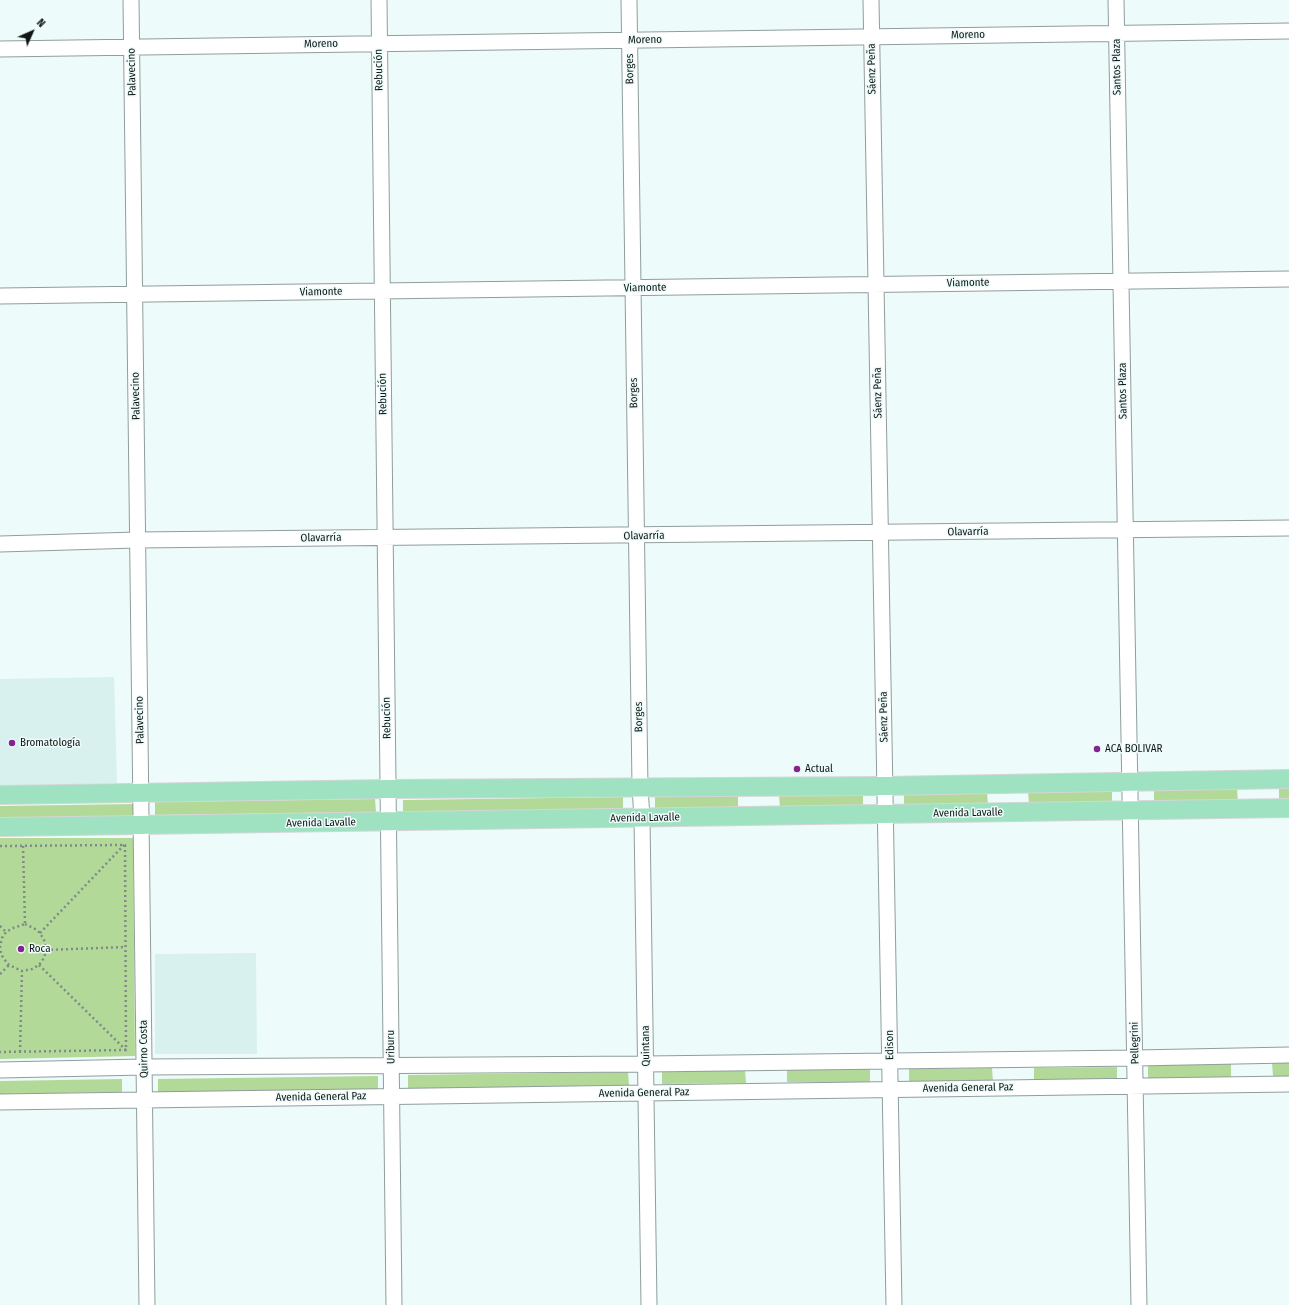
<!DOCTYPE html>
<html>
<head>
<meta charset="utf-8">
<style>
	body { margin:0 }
	#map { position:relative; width:1289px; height:1305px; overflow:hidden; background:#edfcfa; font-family:"Fira Sans Condensed",sans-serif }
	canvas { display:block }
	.north { position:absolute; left:12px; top:12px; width:40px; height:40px; -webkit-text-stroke:3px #edfcfa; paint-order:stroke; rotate:45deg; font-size:11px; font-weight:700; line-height:16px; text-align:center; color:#111615 }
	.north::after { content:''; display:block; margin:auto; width:14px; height:18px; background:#111615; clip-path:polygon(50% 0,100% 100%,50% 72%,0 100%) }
</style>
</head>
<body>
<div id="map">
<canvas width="1289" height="1305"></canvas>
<div class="north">N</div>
</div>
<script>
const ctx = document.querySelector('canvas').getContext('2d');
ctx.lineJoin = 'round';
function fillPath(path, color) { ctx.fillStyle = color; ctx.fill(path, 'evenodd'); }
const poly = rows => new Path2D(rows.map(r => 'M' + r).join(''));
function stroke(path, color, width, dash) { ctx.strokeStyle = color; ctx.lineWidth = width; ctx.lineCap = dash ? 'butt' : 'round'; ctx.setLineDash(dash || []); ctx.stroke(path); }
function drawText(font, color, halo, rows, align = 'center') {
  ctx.font = font + ' "Fira Sans Condensed",sans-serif'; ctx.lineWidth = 3; ctx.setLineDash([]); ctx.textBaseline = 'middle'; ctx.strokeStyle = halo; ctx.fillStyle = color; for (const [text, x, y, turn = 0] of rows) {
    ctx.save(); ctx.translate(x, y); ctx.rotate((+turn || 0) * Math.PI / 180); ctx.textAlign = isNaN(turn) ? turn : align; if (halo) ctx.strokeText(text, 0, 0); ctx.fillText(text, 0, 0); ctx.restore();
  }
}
const built = poly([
	[114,677,117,783,0,786,0,679],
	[256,953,257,1054,155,1054,155,954]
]);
const green = poly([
	[1279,788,1289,788,1289,801,1279,801],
	[1154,789,1237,789,1238,802,1154,803],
	[1112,790,1112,804,1029,804,1028,791],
	[987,792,988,805,904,806,904,793],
	[863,794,863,807,780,808,779,795],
	[655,796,738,796,738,809,655,810],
	[623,797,623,810,403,813,403,800],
	[375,799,376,812,155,815,155,802],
	[134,804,134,817,0,819,0,806],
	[0,838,133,838,135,1056,0,1059],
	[1272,1063,1289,1063,1289,1076,1273,1076],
	[1148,1064,1231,1064,1231,1077,1148,1078],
	[1117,1067,1117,1080,1034,1081,1034,1068],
	[870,1068,870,1082,787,1082,787,1069],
	[992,1068,993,1082,909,1082,909,1069],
	[745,1070,746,1083,662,1084,662,1071],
	[628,1072,629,1085,408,1089,408,1075],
	[378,1076,378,1089,158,1092,158,1079],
	[122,1079,122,1092,0,1094,0,1081]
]);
const path = poly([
	[0,846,125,845,126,1050,0,1052],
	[23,846,25,924],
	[25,924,35,929,40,933,44,940,46,950,44,958,39,965,32,969,22,971,9,965,4,959,1,954,0,946,2,938,6,932,13,928,25,924],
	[0,926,6,932],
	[40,933,125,844],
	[46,950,126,947],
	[39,965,126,1050],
	[0,974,9,965],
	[20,1052,22,971]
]);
const minor = poly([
	[131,0,147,1305],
	[379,0,394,1305],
	[629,0,640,787,642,818,649,1305],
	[871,0,894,1305],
	[1116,0,1139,1305],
	[0,49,1289,31],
	[0,296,1289,279],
	[0,544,137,540,1289,528],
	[0,1070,144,1067,646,1064,1135,1058,1289,1055],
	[0,1102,1289,1084]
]);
const major = poly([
	[0,795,388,789,885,786,1289,779],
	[0,827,1289,808]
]);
const markers = [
	[12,743,4,"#85248e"],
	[1097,749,4,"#85248e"],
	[797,769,4,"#85248e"],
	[21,949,4,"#85248e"]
];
const streetNames = [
	["Moreno",968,35,-1],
	["Moreno",645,40,-1],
	["Moreno",321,44,-1],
	["Santos Plaza",1117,67,-91],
	["Borges",630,69,-91],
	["Sáenz Peña",872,69,-91],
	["Rebución",379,70,-91],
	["Palavecino",132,72,-91],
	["Viamonte",968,283,-1],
	["Viamonte",645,288,-1],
	["Viamonte",321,292,-1],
	["Santos Plaza",1123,391,-91],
	["Borges",634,393,-91],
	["Sáenz Peña",878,393,-91],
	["Rebución",383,394,-91],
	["Palavecino",136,396,-91],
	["Olavarría",968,532,-1],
	["Olavarría",644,536,-1],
	["Olavarría",321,538,-1],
	["Borges",639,717,-91],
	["Sáenz Peña",884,717,-91],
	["Rebución",387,718,-91],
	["Palavecino",140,720,-91],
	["Avenida Lavalle",968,813,-1],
	["Avenida Lavalle",645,818,-1],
	["Avenida Lavalle",321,823,-1],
	["Pellegrini",1135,1043,-91],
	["Edison",890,1045,-91],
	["Quintana",646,1046,-91],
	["Uriburu",391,1047,-91],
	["Quirno Costa",144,1049,-91],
	["Avenida General Paz",968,1088,-1],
	["Avenida General Paz",644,1093,-1],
	["Avenida General Paz",321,1097,-1]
];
const poiNames = [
	["Bromatología",20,743],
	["ACA BOLIVAR",1105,749],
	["Actual",805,769],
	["Roca",29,949]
];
fillPath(built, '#d9f1ee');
fillPath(green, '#b2d997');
stroke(minor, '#909d9c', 17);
stroke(major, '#d4d5d5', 20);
stroke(path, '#808a88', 2.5, [2, 3]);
stroke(minor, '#fff', 15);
stroke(major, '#9fe2c2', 18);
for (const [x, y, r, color] of markers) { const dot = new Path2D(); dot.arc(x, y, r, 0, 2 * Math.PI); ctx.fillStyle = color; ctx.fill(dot); stroke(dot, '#edfcfa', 1.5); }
drawText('11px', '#111615', '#edfcfa', streetNames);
drawText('11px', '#111615', '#edfcfa', poiNames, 'left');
</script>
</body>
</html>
